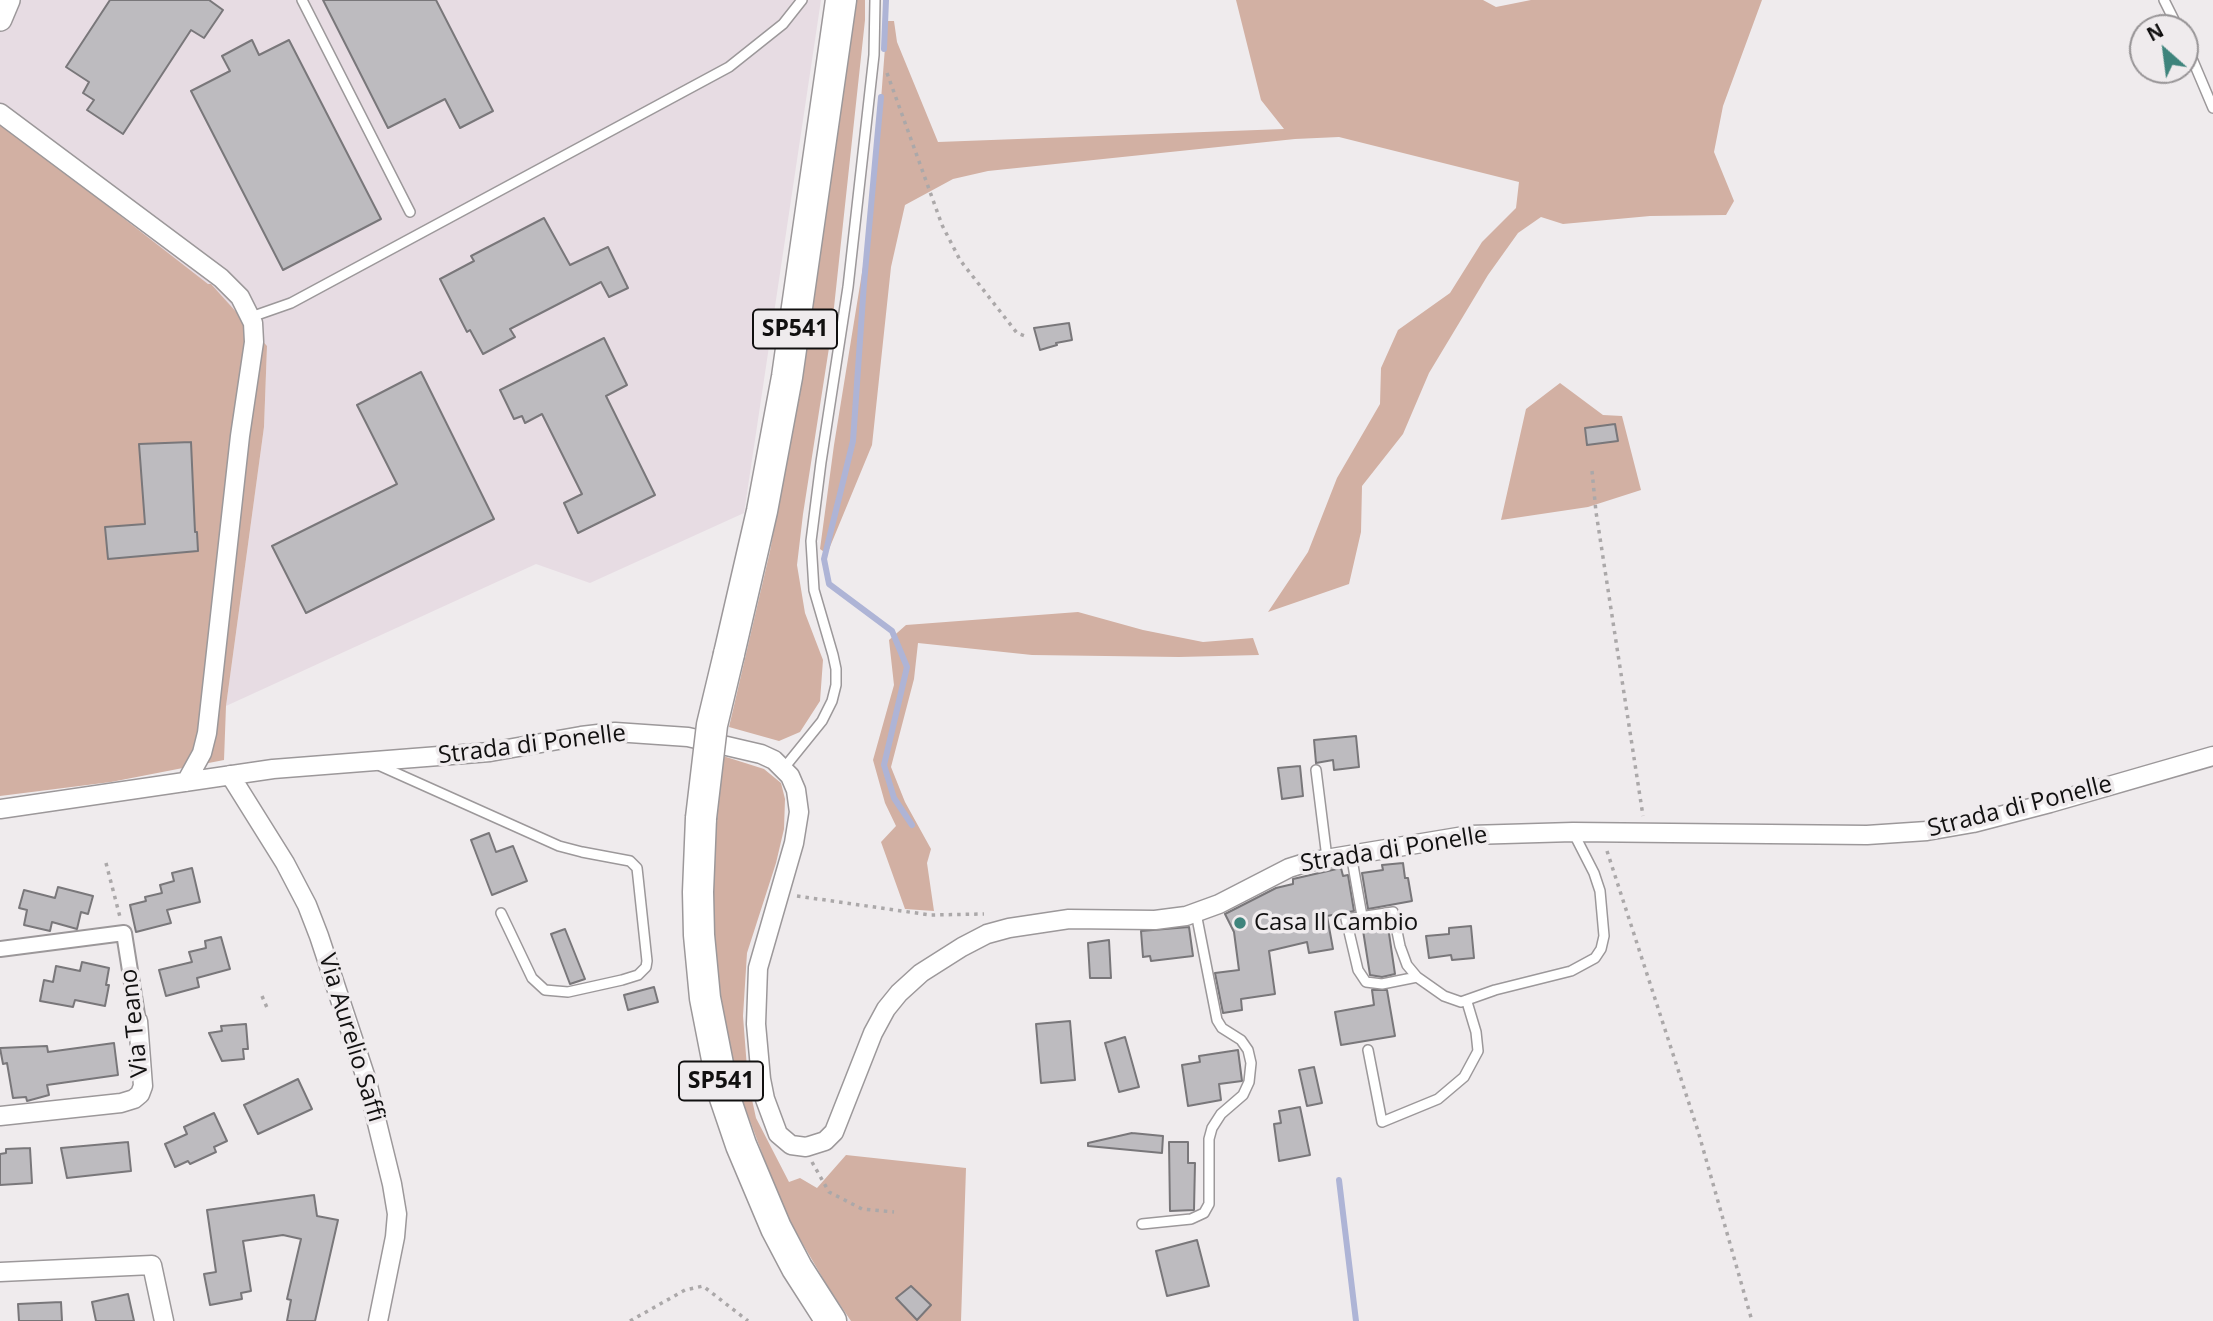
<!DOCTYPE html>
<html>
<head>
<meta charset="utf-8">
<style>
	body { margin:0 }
	#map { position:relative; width:2213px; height:1321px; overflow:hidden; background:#efebed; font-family:"Open Sans",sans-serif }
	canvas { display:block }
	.north { position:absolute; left:2129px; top:14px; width:70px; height:70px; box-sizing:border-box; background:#efebed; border:2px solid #969395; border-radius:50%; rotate:332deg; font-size:19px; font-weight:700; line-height:28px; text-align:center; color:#111010 }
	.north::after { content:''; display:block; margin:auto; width:24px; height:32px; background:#3e847c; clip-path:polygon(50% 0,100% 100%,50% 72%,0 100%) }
</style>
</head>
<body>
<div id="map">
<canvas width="2213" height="1321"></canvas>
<div class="north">N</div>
</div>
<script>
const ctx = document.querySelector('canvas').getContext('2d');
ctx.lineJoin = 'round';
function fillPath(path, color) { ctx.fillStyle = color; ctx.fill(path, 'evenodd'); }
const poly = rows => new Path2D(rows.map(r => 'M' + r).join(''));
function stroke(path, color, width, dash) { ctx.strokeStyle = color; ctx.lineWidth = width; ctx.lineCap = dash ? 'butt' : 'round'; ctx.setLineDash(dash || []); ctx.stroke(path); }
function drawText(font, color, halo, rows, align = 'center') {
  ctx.font = font + ' "Open Sans",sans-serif'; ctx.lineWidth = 7; ctx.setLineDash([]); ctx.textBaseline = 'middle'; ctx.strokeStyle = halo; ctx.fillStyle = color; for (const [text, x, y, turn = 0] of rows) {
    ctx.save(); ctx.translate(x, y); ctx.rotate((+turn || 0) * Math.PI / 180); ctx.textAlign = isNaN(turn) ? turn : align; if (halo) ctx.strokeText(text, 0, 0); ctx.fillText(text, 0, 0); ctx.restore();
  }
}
const built = poly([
	[0,0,821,0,744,513,590,583,536,564,226,706,264,427,267,346,219,293,0,122]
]);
const green = poly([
	[856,0,865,0,865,20,831,335,803,514,797,565,805,613,823,660,820,701,800,732,779,741,729,727,770,551,801,389],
	[1236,0,1483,0,1496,7,1531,0,1762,0,1723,106,1714,152,1734,201,1726,215,1650,216,1563,224,1541,217,1518,233,1488,275,1429,373,1403,434,1362,486,1361,532,1349,584,1268,612,1308,552,1337,478,1380,404,1381,368,1398,330,1450,293,1482,242,1516,208,1519,182,1339,137,1295,139,988,171,953,179,905,205,891,267,872,445,827,554,820,549,834,445,873,205,887,21,894,21,897,42,938,142,1284,129,1261,100],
	[0,122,208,284,211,284,267,346,264,427,226,706,224,760,111,782,0,796],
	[1560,383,1603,415,1622,416,1641,490,1588,507,1501,520,1526,409],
	[1078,612,1143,630,1203,642,1253,638,1259,655,1179,657,1032,655,918,643,914,679,891,767,905,802,931,849,927,863,934,911,905,909,881,842,896,826,885,803,873,760,894,685,889,640,906,625],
	[723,756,764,769,781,783,785,799,784,829,776,863,747,953,743,1016,748,1081,756,1118,789,1182,800,1178,817,1188,846,1155,966,1168,961,1321,851,1321,828,1287,791,1224,765,1161,738,1089,719,996,713,918,715,844]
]);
const stream = poly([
	[884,49,886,0],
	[881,97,864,283,853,441,824,559,829,584,892,631,907,667,884,765,894,798,912,825],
	[1339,1180,1356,1321]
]);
const building = poly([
	[110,0,209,0,223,10,204,38,191,30,123,134,87,110,94,100,83,93,89,82,66,67,110,0],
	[323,0,436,0,493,111,460,128,445,99,388,128,323,0],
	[252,40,259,55,289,40,381,219,283,270,191,91,230,71,222,56,252,40],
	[544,218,570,265,608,247,628,288,609,297,601,282,510,329,515,337,483,354,470,330,467,332,440,279,474,261,471,256,544,218],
	[1069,323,1072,340,1056,343,1057,345,1040,350,1034,328,1069,323],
	[604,338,627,385,606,396,655,495,578,533,564,503,582,494,542,414,525,423,522,416,514,419,500,390,604,338],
	[421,372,494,519,306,613,272,546,397,484,357,405,421,372],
	[1615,424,1618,441,1587,445,1585,428,1615,424],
	[191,442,195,532,197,532,198,551,108,559,105,527,145,524,139,444,191,442],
	[1356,736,1359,767,1334,770,1333,760,1316,763,1314,740,1356,736],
	[1300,766,1303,796,1282,799,1278,768,1300,766],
	[489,833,496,852,513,846,527,881,492,895,471,840,489,833],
	[1403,863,1405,878,1408,878,1412,901,1368,909,1362,873,1383,870,1382,865,1403,863],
	[192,868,200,902,167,910,171,923,136,932,130,905,146,901,145,897,162,893,160,885,174,881,172,873,192,868],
	[1341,868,1343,876,1348,875,1354,911,1327,916,1333,949,1309,953,1307,942,1269,951,1275,994,1241,999,1242,1010,1223,1013,1215,973,1239,970,1234,932,1225,914,1276,888,1293,884,1293,879,1341,868],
	[58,887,93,896,88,914,81,912,77,929,52,922,50,931,24,925,27,910,19,908,24,890,55,898,58,887],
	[1387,920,1395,974,1382,977,1370,975,1362,924,1387,920],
	[1471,926,1474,958,1452,960,1451,955,1429,958,1426,936,1449,934,1449,928,1471,926],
	[1189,927,1193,956,1151,961,1150,956,1143,957,1141,931,1189,927],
	[565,929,585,979,570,984,551,934,565,929],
	[221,937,230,969,197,978,199,987,166,996,159,970,192,962,189,952,206,948,205,941,221,937],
	[1109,940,1111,978,1090,978,1088,943,1109,940],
	[82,962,109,968,106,985,109,985,105,1006,75,1000,73,1007,40,1001,44,980,53,982,56,966,80,971,82,962],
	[654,987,658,1002,628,1010,624,995,654,987],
	[1372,990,1387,990,1395,1036,1341,1045,1335,1012,1374,1005,1372,990],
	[1070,1021,1075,1080,1041,1083,1036,1024,1070,1021],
	[246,1024,248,1049,243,1049,244,1059,222,1061,209,1033,222,1031,221,1026,246,1024],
	[1125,1037,1139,1087,1119,1092,1105,1043,1125,1037],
	[114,1043,118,1075,47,1085,49,1095,27,1101,26,1097,13,1098,7,1063,3,1064,0,1048,47,1046,48,1052,114,1043],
	[1238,1050,1242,1081,1219,1084,1221,1100,1188,1106,1182,1065,1200,1062,1199,1056,1238,1050],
	[1314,1067,1322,1103,1307,1106,1299,1070,1314,1067],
	[298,1079,312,1109,258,1134,244,1105,298,1079],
	[1300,1107,1310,1155,1279,1161,1274,1124,1281,1123,1279,1111,1300,1107],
	[214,1113,227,1141,214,1147,216,1152,190,1164,188,1161,175,1167,165,1144,187,1134,184,1127,214,1113],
	[1132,1133,1163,1136,1162,1153,1088,1146,1088,1143,1132,1133],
	[128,1142,131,1171,67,1178,61,1148,128,1142],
	[1169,1142,1188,1142,1188,1163,1195,1163,1194,1210,1170,1211,1169,1142],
	[30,1148,32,1183,0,1185,0,1154,6,1153,6,1149,30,1148],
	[314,1195,317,1216,338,1220,315,1321,287,1321,291,1300,287,1299,301,1239,283,1235,243,1241,251,1291,241,1293,242,1299,210,1305,204,1274,216,1272,207,1210,314,1195],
	[1197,1240,1209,1286,1167,1296,1156,1251,1197,1240],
	[911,1286,931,1305,917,1320,896,1298,911,1286],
	[128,1294,134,1321,96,1321,92,1302,128,1294],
	[61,1302,62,1321,19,1321,18,1304,61,1302]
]);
const path = poly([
	[887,73,942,225,960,260,1017,333,1025,336],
	[1592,471,1596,512,1643,816],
	[1607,851,1698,1131,1752,1321],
	[106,863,120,917],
	[797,896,930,915,984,914],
	[262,996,268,1010],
	[812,1162,829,1192,862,1209,894,1212],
	[630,1321,685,1290,703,1286,748,1321]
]);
const service = poly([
	[302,0,410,212],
	[2164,0,2178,28],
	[2185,42,2213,108],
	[251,317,291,303,729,67,783,24,802,0],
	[376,764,559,846,582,852,630,861,637,868,638,877,647,961,646,967,638,975,622,980,568,992,545,990,532,978,501,913],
	[784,768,822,721,832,701,836,685,836,669,833,655,814,590,811,541,821,462,848,287,874,55,875,0],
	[1316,770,1327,858],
	[1351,854,1362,916],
	[1417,977,1382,984,1366,982,1358,970,1346,919,1393,912,1400,946,1407,965,1417,977,1444,996,1461,1002,1495,990,1571,971,1595,958,1601,949,1604,936,1600,891,1594,873,1573,832],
	[1368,1050,1382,1122,1438,1099,1464,1077,1478,1051,1476,1032,1467,1002],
	[1142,1224,1191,1219,1204,1213,1209,1204,1209,1139,1212,1128,1221,1114,1243,1095,1249,1082,1251,1063,1248,1050,1241,1040,1222,1028,1217,1020,1196,913]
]);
const pedestrian = poly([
	[0,949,124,933,138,1021]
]);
const minor = poly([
	[0,113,221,278,240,297,253,323,254,342,240,436,207,733,202,753,186,782],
	[230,775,285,863,307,905,319,936,366,1078,392,1184,397,1214,395,1237,378,1321],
	[0,809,273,769,490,752,581,736,615,732,688,737,761,754,774,760,790,776,796,790,799,812,794,843,758,968,756,1024,761,1079,765,1099,778,1134,791,1145,806,1147,825,1141,834,1132,873,1033,886,1009,899,993,921,973,962,947,987,934,1009,928,1069,919,1155,920,1186,916,1219,904,1289,868,1308,862,1470,835,1573,832,1867,835,1927,831,1973,823,2050,803,2213,756],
	[0,1116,121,1103,134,1099,140,1094,143,1086,138,1021],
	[0,1272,152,1265,164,1321]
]);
const tertiary = poly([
	[0,19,8,0]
]);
const primary = poly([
	[729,654,762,511,787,377,841,0],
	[701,818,698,892,699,935,705,998,724,1095,741,1145,776,1228,797,1268,831,1321]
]);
const primaryBridge = poly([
	[701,818,712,725,729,654]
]);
const markers = [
	[1240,923,7,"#3e847c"]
];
const shields = [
	[795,329,84],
	[721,1081,84]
];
const shieldNames = [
	["SP541",795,329],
	["SP541",721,1081]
];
const streetNames = [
	["Strada di Ponelle",532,745,-7],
	["Strada di Ponelle",2020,807,-14],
	["Strada di Ponelle",1394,850,-9],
	["Via Teano",135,1023,-96],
	["Via Aurelio Saffi",351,1038,73]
];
const poiNames = [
	["Casa Il Cambio",1254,923]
];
fillPath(built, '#e7dce3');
fillPath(green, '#d2b0a3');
stroke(stream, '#aeb4d6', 6);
fillPath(building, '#bdbbbf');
stroke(building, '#79777a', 2);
stroke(service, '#9c989a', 12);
stroke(pedestrian, '#9c989a', 18);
stroke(minor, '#9c989a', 21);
stroke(tertiary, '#9c989a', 26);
stroke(primary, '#9c989a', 33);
stroke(path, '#aba8a9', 3.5, [3.5, 5]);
stroke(service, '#fff', 9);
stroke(pedestrian, '#fff', 14);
stroke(minor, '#fff', 18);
stroke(tertiary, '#fff', 23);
stroke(primary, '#fff', 30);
stroke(primaryBridge, '#9c989a', 33, []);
stroke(primaryBridge, '#fff', 30);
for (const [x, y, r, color] of markers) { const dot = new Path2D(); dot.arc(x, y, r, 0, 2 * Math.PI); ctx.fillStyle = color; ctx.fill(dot); stroke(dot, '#efebed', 2.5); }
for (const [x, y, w] of shields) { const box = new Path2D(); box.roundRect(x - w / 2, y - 19.5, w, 39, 5); ctx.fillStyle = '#efebed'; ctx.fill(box); stroke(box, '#111010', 2); }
drawText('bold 23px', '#111010', null, shieldNames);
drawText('24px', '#111010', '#efebed', streetNames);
drawText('24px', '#111010', '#efebed', poiNames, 'left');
</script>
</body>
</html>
